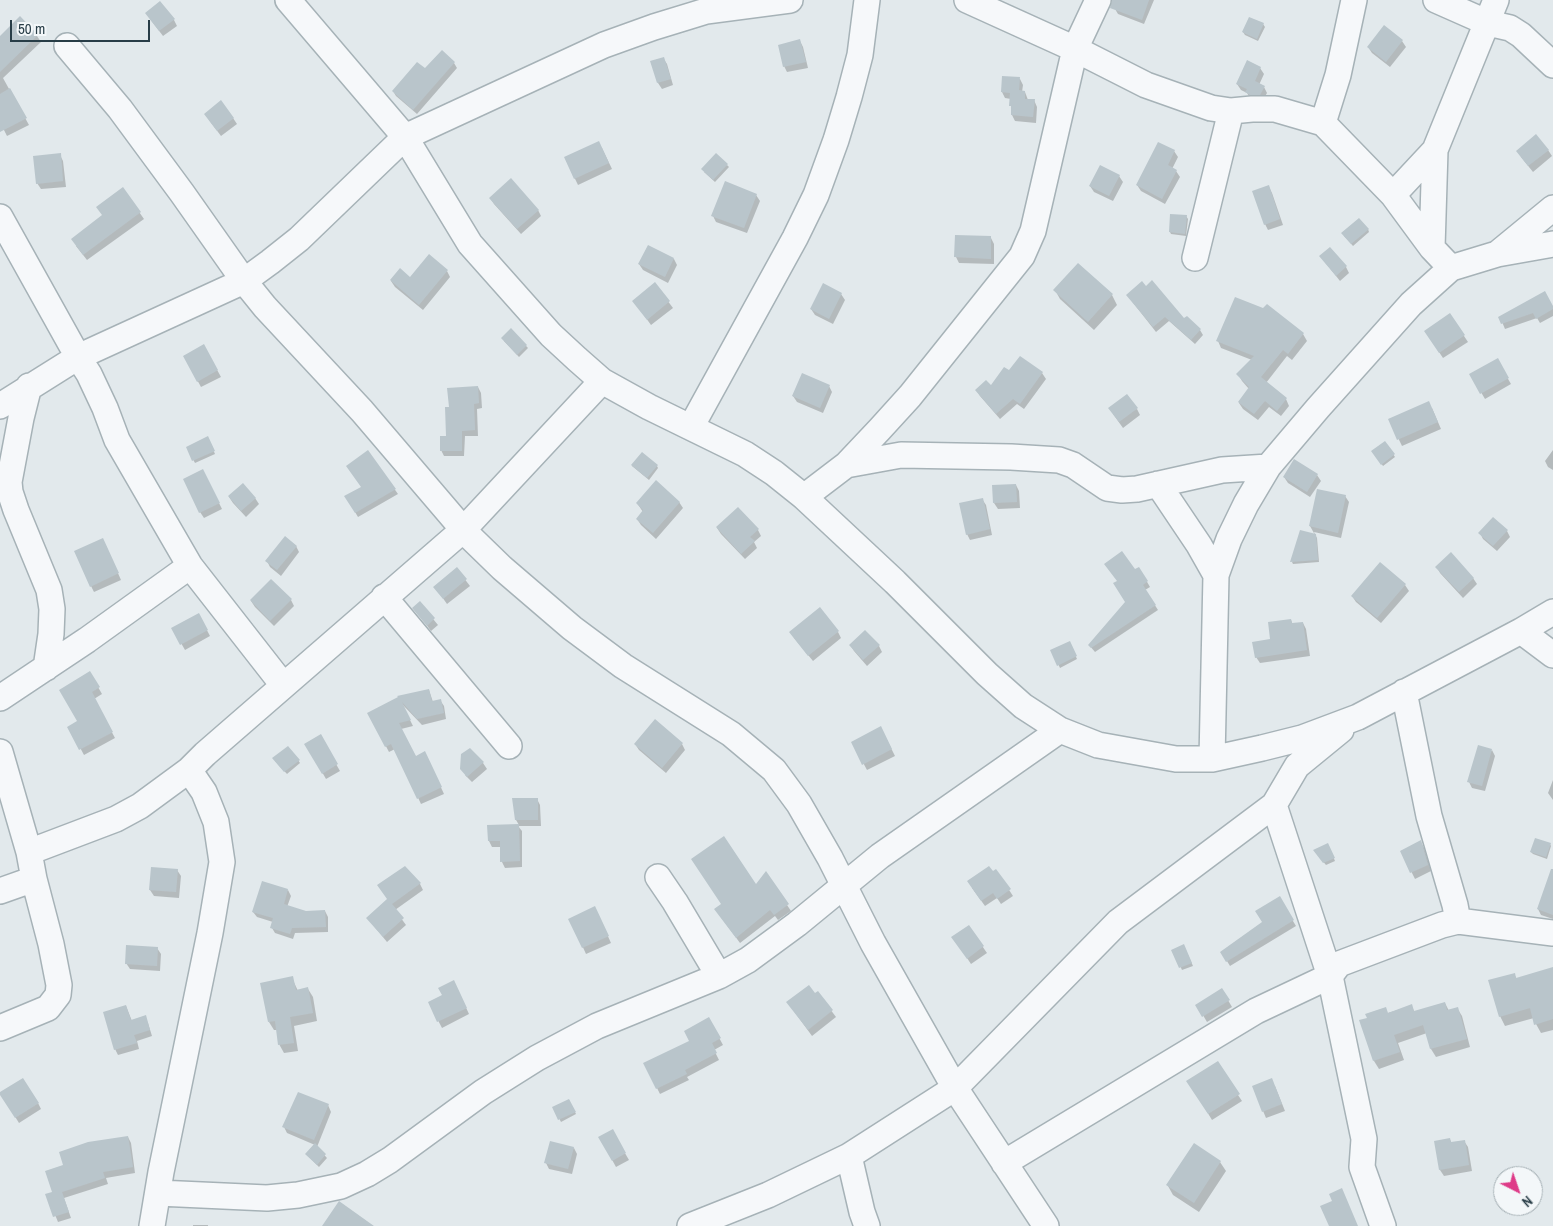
<!DOCTYPE html>
<html>
<head>
<meta charset="utf-8">
<style>
	body { margin:0 }
	#map { position:relative; width:1553px; height:1226px; overflow:hidden; background:#e2e9ec; font-family:"Archivo Narrow",sans-serif }
	canvas { display:block }
	.north { position:absolute; left:1493px; top:1166px; width:50px; height:50px; box-sizing:border-box; background:#f3f7f9; border:1px solid #a2adb2; border-radius:50%; rotate:139deg; font-size:14px; font-weight:700; line-height:20px; text-align:center; color:#283d47 }
	.north::after { content:''; display:block; margin:auto; width:18px; height:22px; background:#de3b88; clip-path:polygon(50% 0,100% 100%,50% 72%,0 100%) }
	.scale { position:absolute; left:10px; top:20px; width:140px; height:22px; box-sizing:border-box; border:2px solid #283d47; border-top:0; padding-left:6px; font-size:15px; line-height:18px; white-space:nowrap; color:#283d47; -webkit-text-stroke:4px #f3f7f9; paint-order:stroke }
</style>
</head>
<body>
<div id="map">
<canvas width="1553" height="1226"></canvas>
<div class="north">N</div>
<div class="scale">50 m</div>
</div>
<script>
const ctx = document.querySelector('canvas').getContext('2d');
ctx.lineJoin = 'round';
function fillPath(path, color) { ctx.fillStyle = color; ctx.fill(path, 'evenodd'); }
const poly = rows => new Path2D(rows.map(r => 'M' + r).join(''));
function stroke(path, color, width, dash) { ctx.strokeStyle = color; ctx.lineWidth = width; ctx.lineCap = dash ? 'butt' : 'round'; ctx.setLineDash(dash || []); ctx.stroke(path); }
const shadow = poly([
	[1119,0,1154,0,1144,24,1118,14,1115,9],
	[20,18,37,36,41,42,3,78,29,125,7,136,0,122,0,37],
	[150,19,174,20,177,26,163,36],
	[1263,24,1265,27,1258,41,1245,35,1243,32],
	[800,41,803,47,808,68,787,72,784,66],
	[1402,41,1406,47,1390,67,1372,53,1368,47],
	[443,52,454,63,457,68,417,114,396,96,393,91,425,70],
	[663,58,667,64,673,85,662,89,658,83,652,61],
	[1260,68,1264,74,1259,85,1264,87,1267,93,1263,100,1250,98,1247,93,1241,90,1237,84],
	[1003,77,1020,79,1023,85,1022,92,1025,92,1028,100,1034,100,1037,107,1036,123,1015,121,1012,115,1011,99,1005,98,1002,92],
	[233,118,237,124,221,136,209,120],
	[602,148,612,169,578,185,565,158],
	[1548,150,1552,156,1533,172,1521,157],
	[1174,151,1178,157,1172,169,1176,171,1180,177,1165,204,1141,191,1137,185],
	[60,155,63,161,66,187,41,189,37,183],
	[727,165,729,167,715,182,704,172],
	[1119,176,1123,182,1113,201,1094,192,1090,186],
	[1269,187,1272,193,1283,225,1268,230,1265,224],
	[123,189,144,219,87,260,76,246,103,216],
	[756,195,760,201,747,233,716,222,713,216],
	[490,198,538,210,541,216,521,234,494,204],
	[1186,216,1188,219,1186,236,1171,234,1170,232],
	[1368,229,1369,232,1353,246,1344,236],
	[956,237,991,238,994,244,994,264,959,263,956,257],
	[1320,256,1346,267,1349,273,1340,281],
	[674,259,677,265,668,283,643,270,639,264],
	[447,271,450,277,423,310,395,287,391,281,410,279],
	[655,284,673,308,651,325,638,307],
	[1055,290,1112,295,1117,305,1094,330,1060,299],
	[841,294,845,300,833,324,815,315,811,309],
	[1127,295,1184,320,1200,330,1203,335,1195,344,1169,321,1156,332],
	[1553,308,1553,316,1540,323,1537,318,1505,329,1500,317],
	[1450,315,1468,342,1443,358,1429,337],
	[511,330,528,348,519,357,504,341],
	[1303,334,1307,341,1292,360,1287,356,1266,383,1286,399,1289,406,1281,416,1269,407,1258,420,1243,409,1239,403,1249,389,1242,381,1238,374,1252,360,1221,348,1218,341],
	[204,346,221,377,201,387,184,356],
	[1497,360,1511,384,1485,399,1471,375],
	[1010,372,1042,373,1046,379,1024,409,1017,404,1000,419,980,396,976,390,991,387],
	[829,386,832,392,823,413,797,402,793,396],
	[478,387,481,393,482,408,477,409,478,436,465,436,464,456,444,456,441,450,447,438,450,408],
	[1432,408,1441,429,1402,446,1389,419],
	[1137,409,1140,415,1123,428,1113,414],
	[208,438,215,454,195,463,187,448],
	[1385,442,1395,457,1383,466,1373,451],
	[1553,450,1553,470,1548,467,1545,461],
	[368,452,398,494,358,517,346,497,362,488],
	[632,466,657,466,658,468,649,480],
	[1317,475,1321,481,1310,497,1288,483,1284,477],
	[206,477,222,509,204,518,200,512],
	[1016,485,1019,491,1020,508,998,509,994,503],
	[1318,490,1345,496,1349,502,1341,538,1314,532,1317,538,1319,562,1293,564,1292,562,1315,535,1310,526],
	[229,497,255,498,259,504,246,517,233,503],
	[982,499,986,505,992,535,970,540,967,534],
	[679,502,683,508,656,539,641,525,637,519,643,512,637,503],
	[717,528,758,530,761,536,754,542,757,548,745,559,721,534],
	[1507,531,1510,537,1497,551,1483,539,1480,533],
	[106,546,121,580,94,592,91,586],
	[296,546,299,552,281,576,270,567,267,561],
	[1437,567,1473,578,1477,584,1463,598,1440,573],
	[1139,568,1150,587,1145,590,1158,610,1095,652,1089,645,1126,602],
	[457,569,470,586,447,604,435,587],
	[1405,585,1409,591,1381,623,1356,602,1352,596],
	[291,600,294,606,274,626,255,607,251,601],
	[420,603,438,625,431,631,414,608],
	[199,615,210,636,185,650,173,629],
	[1291,620,1293,625,1303,623,1306,629,1310,656,1260,663,1256,657],
	[838,632,841,638,813,661,794,638],
	[1069,642,1077,659,1060,668,1052,651],
	[850,645,879,646,882,652,867,666,854,651],
	[90,673,102,694,94,699,115,738,84,755,69,727,79,722],
	[429,690,433,702,440,700,444,706,446,719,422,725,402,704,413,726,401,729,416,757,428,759,444,794,421,804,395,749,389,752,369,714],
	[884,734,895,756,867,770,852,742],
	[320,736,340,771,326,779,306,744],
	[635,744,682,744,685,750,666,773,639,750],
	[470,749,483,763,487,769,472,782,465,775],
	[1492,750,1495,756,1485,791,1472,788,1469,782],
	[298,760,300,763,287,774,275,761],
	[1553,780,1553,800,1548,793],
	[537,799,540,805,541,826,518,826,522,831,522,867,505,868,502,862,501,847,492,847,489,841,488,826,519,825,516,820],
	[1421,842,1424,848,1431,871,1415,879,1401,851],
	[1550,844,1551,846,1547,859,1533,854,1531,852],
	[1329,847,1335,861,1326,865,1316,853],
	[405,867,420,884,423,890,395,910,406,925,387,942,368,919,388,900],
	[177,870,181,876,179,898,154,896,150,890],
	[996,870,1013,896,1001,904,997,898,985,906,972,888],
	[1553,870,1553,919,1541,915,1538,909],
	[756,887,787,905,791,911,778,920,775,916,740,943,715,909],
	[288,890,291,896,287,907,306,912,325,911,328,917,328,932,295,933,293,939,275,933,272,928,273,922,257,917,253,912],
	[1279,898,1296,926,1230,966,1222,953,1264,922],
	[598,914,611,943,586,954,570,919],
	[969,927,987,953,971,964,957,943],
	[157,948,161,954,160,971,130,969,126,963],
	[1185,948,1193,966,1182,970,1173,950],
	[1514,974,1517,979,1553,1011,1553,1030,1541,1033,1536,1024,1534,1018,1505,1026,1500,1016],
	[292,978,298,991,308,989,313,997,317,1021,294,1026,298,1051,284,1053,279,1044,277,1030,274,1030,269,1022],
	[457,988,469,1014,442,1028,429,1003],
	[1222,990,1232,1007,1207,1022,1197,1005],
	[818,993,836,1017,812,1036,788,1003,815,995],
	[1445,1003,1449,1011,1457,1008,1462,1016,1470,1047,1436,1057,1431,1049,1427,1033,1398,1043,1404,1060,1379,1069,1374,1061,1361,1021,1411,1006,1415,1012],
	[126,1006,132,1021,145,1017,148,1023,152,1036,137,1041,139,1049,118,1055,115,1049],
	[709,1019,723,1045,714,1050,719,1060,687,1077,689,1080,660,1094,657,1088,691,1041],
	[1275,1086,1285,1111,1266,1118,1253,1087],
	[1192,1087,1238,1095,1242,1101,1212,1120],
	[4,1099,38,1103,41,1109,19,1123],
	[569,1100,576,1114,561,1122,554,1108],
	[328,1105,331,1112,317,1147,327,1158,319,1167,306,1154,315,1145,287,1133,284,1127],
	[612,1131,629,1160,616,1167,600,1138],
	[128,1137,131,1143,135,1173,106,1178,108,1184,64,1198,71,1218,58,1222,47,1195,54,1192,65,1165],
	[1450,1140,1452,1143,1464,1141,1468,1147,1472,1171,1444,1176,1440,1170,1436,1142],
	[574,1148,577,1154,572,1174,549,1169,546,1163],
	[1220,1162,1226,1171,1199,1212,1173,1195,1168,1186],
	[193,1225,208,1225,208,1226,193,1226]
]);
const building = poly([
	[1112,0,1149,0,1142,20,1110,8],
	[160,1,175,19,159,31,145,13],
	[20,16,38,35,0,72,0,36],
	[1249,17,1264,23,1257,39,1242,32],
	[1384,25,1403,40,1386,62,1367,47],
	[800,39,806,62,783,67,778,45],
	[442,50,455,62,413,110,392,91,417,62,425,68],
	[664,57,671,79,657,83,650,61],
	[1247,60,1261,67,1255,81,1265,86,1260,95,1250,95,1245,92,1247,89,1236,84],
	[1002,76,1020,77,1019,90,1025,91,1025,99,1035,99,1033,117,1011,115,1011,106,1009,106,1010,93,1001,92],
	[10,88,27,118,0,132,0,94],
	[221,100,234,118,217,131,204,114],
	[1536,134,1549,150,1528,166,1516,151],
	[599,141,609,163,574,179,564,157],
	[1158,142,1175,150,1168,165,1177,170,1162,199,1136,185],
	[61,153,63,181,36,184,33,156],
	[716,153,728,164,713,180,701,169],
	[1100,165,1120,175,1109,196,1089,186],
	[511,178,539,210,517,229,489,198],
	[725,181,757,194,744,228,711,216],
	[1269,185,1280,219,1264,225,1252,191],
	[123,187,141,212,83,255,71,239,102,215,96,207],
	[1170,214,1187,215,1185,234,1169,232],
	[1359,218,1369,229,1351,244,1341,233],
	[955,235,991,236,991,259,954,257],
	[648,245,674,258,665,277,638,264],
	[1330,247,1347,266,1336,276,1319,256],
	[429,254,448,270,419,305,390,280,400,268,410,277],
	[1078,263,1113,294,1088,322,1053,290],
	[1152,280,1184,318,1187,316,1201,329,1191,340,1165,317,1153,327,1126,295,1142,281,1146,286],
	[655,282,670,301,647,320,632,301],
	[823,283,842,293,829,319,810,309],
	[1545,291,1553,306,1553,309,1536,319,1533,313,1501,324,1498,317],
	[1235,297,1263,308,1267,304,1304,333,1288,354,1283,350,1261,377,1287,398,1277,411,1265,401,1254,414,1238,402,1249,387,1236,374,1254,356,1216,341],
	[1450,313,1465,335,1439,353,1424,331],
	[511,328,527,345,517,355,501,338],
	[204,344,218,370,197,382,183,356],
	[1020,356,1043,372,1020,404,1013,399,996,414,975,390,986,380,991,385,1004,367,1009,370],
	[1498,358,1509,378,1480,394,1469,374],
	[802,373,830,385,820,408,792,396],
	[478,386,479,403,474,404,475,430,462,431,462,451,440,451,440,436,446,436,445,407,449,407,447,388],
	[1127,394,1138,408,1119,422,1108,408],
	[1429,401,1438,422,1397,440,1388,419],
	[208,436,215,451,192,461,186,447],
	[1385,441,1395,454,1381,465,1371,451],
	[368,450,396,489,355,513,344,496,361,487,346,466],
	[642,452,658,465,647,478,631,465],
	[1294,459,1318,474,1307,492,1283,477],
	[203,469,220,503,199,513,183,479],
	[656,480,680,502,653,533,636,519,643,510,636,503],
	[243,483,256,498,241,511,228,496],
	[1016,484,1017,502,993,503,992,485],
	[1317,489,1346,495,1338,533,1309,526],
	[983,498,990,529,966,535,959,503],
	[738,507,759,529,750,537,755,541,741,554,716,527],
	[1493,517,1508,530,1493,546,1478,533],
	[1300,530,1316,534,1318,560,1290,562],
	[285,536,297,546,277,570,265,561],
	[103,538,119,573,90,587,74,551],
	[1122,551,1135,569,1139,567,1148,581,1143,585,1156,605,1091,648,1088,645,1125,602,1113,583,1117,581,1104,564],
	[1451,552,1474,578,1459,592,1435,567],
	[1380,562,1406,584,1377,618,1351,596],
	[457,567,467,579,443,599,433,587],
	[271,579,292,599,270,621,250,600],
	[420,601,435,618,427,626,412,608],
	[820,607,839,631,808,656,789,632],
	[199,613,208,630,180,645,171,628],
	[1291,619,1292,623,1303,622,1307,650,1255,658,1252,642,1270,639,1268,622],
	[865,630,880,645,863,660,849,645],
	[1070,641,1077,656,1057,666,1050,650],
	[90,671,100,687,92,692,113,732,79,750,67,727,77,721,59,690],
	[429,689,432,701,441,699,444,713,417,719,402,702,411,720,399,723,416,756,425,751,442,787,417,799,391,744,385,747,367,713,398,697,397,696],
	[655,719,683,743,662,768,634,744],
	[881,726,892,749,862,765,851,742],
	[321,734,338,764,322,774,304,744],
	[1478,745,1492,749,1482,786,1467,782],
	[288,746,300,760,284,772,272,758],
	[470,748,484,762,467,777,460,769,461,754],
	[512,798,538,798,538,820,515,820],
	[519,824,520,861,500,862,500,841,488,841,487,825],
	[724,836,756,884,766,871,789,904,774,915,770,910,736,938,714,909,721,904,691,859],
	[1535,838,1551,843,1546,857,1530,852],
	[1421,840,1428,865,1410,873,1400,851],
	[1328,843,1335,858,1323,863,1313,850],
	[405,866,421,883,392,904,404,918,383,937,366,918,387,899,377,885],
	[989,866,993,871,996,869,1011,889,997,899,993,893,981,901,967,881],
	[151,867,178,869,176,892,149,890],
	[1551,869,1553,869,1553,915,1537,909],
	[262,881,288,889,284,904,306,911,325,910,326,927,292,928,290,934,270,928,273,918,252,912],
	[1280,896,1294,920,1226,962,1220,952,1262,922,1255,911],
	[595,906,609,936,582,948,568,919],
	[969,925,984,946,967,959,951,937],
	[1184,944,1192,963,1179,968,1171,950],
	[126,945,158,947,157,966,125,964],
	[1553,967,1553,1019,1534,1025,1530,1008,1499,1017,1488,980,1515,973,1516,978],
	[293,976,296,990,308,987,313,1013,290,1017,294,1043,278,1045,275,1021,268,1022,260,983],
	[454,980,467,1008,437,1022,428,1002,442,995,438,988],
	[809,985,815,993,818,991,833,1010,808,1030,786,1002],
	[1222,988,1230,1000,1202,1017,1195,1005],
	[1445,1002,1447,1010,1458,1007,1467,1039,1430,1049,1423,1025,1394,1035,1400,1052,1373,1061,1359,1020,1367,1018,1365,1014,1386,1007,1388,1013,1412,1004,1414,1011],
	[126,1005,131,1020,146,1015,150,1030,134,1035,137,1043,114,1050,103,1012],
	[709,1017,721,1038,712,1043,717,1053,685,1070,687,1074,656,1089,643,1063,689,1041,684,1031],
	[1218,1061,1240,1094,1208,1114,1186,1081],
	[23,1078,39,1103,15,1118,0,1095,0,1092],
	[1272,1078,1282,1104,1262,1112,1252,1086],
	[298,1092,329,1104,314,1140,282,1127],
	[569,1099,576,1112,558,1120,552,1107],
	[613,1129,626,1153,612,1161,598,1137],
	[128,1136,133,1167,103,1172,105,1178,62,1192,69,1212,53,1217,45,1194,52,1192,45,1171,63,1165,59,1152,88,1142],
	[1450,1138,1451,1142,1465,1140,1469,1165,1439,1170,1434,1141],
	[550,1141,574,1147,568,1169,544,1163],
	[315,1143,326,1154,317,1165,305,1154],
	[1194,1143,1221,1161,1194,1203,1166,1185],
	[1342,1188,1358,1226,1329,1226,1320,1206,1332,1201,1329,1194],
	[339,1201,374,1226,322,1226]
]);
const minor = poly([
	[288,0,405,137,470,244,551,335,577,359,602,381,649,407,745,454,774,473,804,497,895,582,987,674,1023,706,1060,730,1098,745,1176,759,1212,759,1262,748,1302,738,1358,717,1521,631,1553,612],
	[967,0,1075,49,1098,0],
	[1436,0,1488,23,1510,28,1521,35,1553,65],
	[67,46,120,109,182,193,244,281,265,307,362,411,467,534,502,568,572,628,623,666,731,734,774,770,799,804,830,858,873,943,955,1088,1046,1226],
	[1323,123,1338,75,1354,0],
	[1393,195,1435,150],
	[0,217,78,357,89,374,105,408,117,440,190,566,283,685],
	[1497,254,1553,244],
	[1195,258,1231,111],
	[1451,268,1497,254,1553,208],
	[29,386,21,418,9,482,10,492,16,510,49,590,52,609,51,634,46,668],
	[0,406,78,357,244,281,270,262,299,239,405,137,604,45,654,27,706,11,790,0],
	[691,427,795,238,816,195,836,140,849,97,860,55,867,0],
	[846,465,901,455,1011,457,1059,460,1073,465,1107,488,1122,490,1137,489,1222,470,1268,467],
	[1158,484,1199,545,1216,575],
	[804,497,846,465,880,429,910,396,1022,256,1033,231,1075,49,1146,85,1211,108,1231,111,1252,109,1275,109,1323,123,1393,195,1432,248],
	[384,597,509,746],
	[1521,631,1553,655],
	[0,698,87,640,190,566],
	[0,752,29,852,34,879,51,944,59,985,58,995,48,1008,0,1028],
	[1212,759,1216,575,1229,539,1246,504,1268,467,1318,408,1411,304,1451,268,1432,248,1435,150,1496,0],
	[1274,805,1330,976,1364,1139,1362,1167,1383,1226],
	[29,852,116,819,140,806,189,770],
	[658,877,675,902,719,976],
	[0,891,34,879],
	[1458,921,1553,933],
	[849,1156,862,1212,867,1226],
	[1004,1163,1256,1011,1330,976,1339,964,1442,925,1458,921,1455,905,1429,816,1404,692],
	[158,1193,267,1198,298,1195,341,1186,367,1174,390,1160,483,1092,537,1058,597,1026,719,976,748,960,797,924,880,856,1060,730],
	[152,1226,161,1172,210,933,222,862,216,822,204,792,189,770,205,754,463,530,602,381],
	[690,1226,768,1195,849,1156,955,1088,1118,922,1274,805,1297,766,1341,730]
]);
fillPath(shadow, '#0003');
fillPath(building, '#b9c5cb');
stroke(minor, '#a6b2b7', 28);
stroke(minor, '#f6f8fa', 25);
</script>
</body>
</html>
